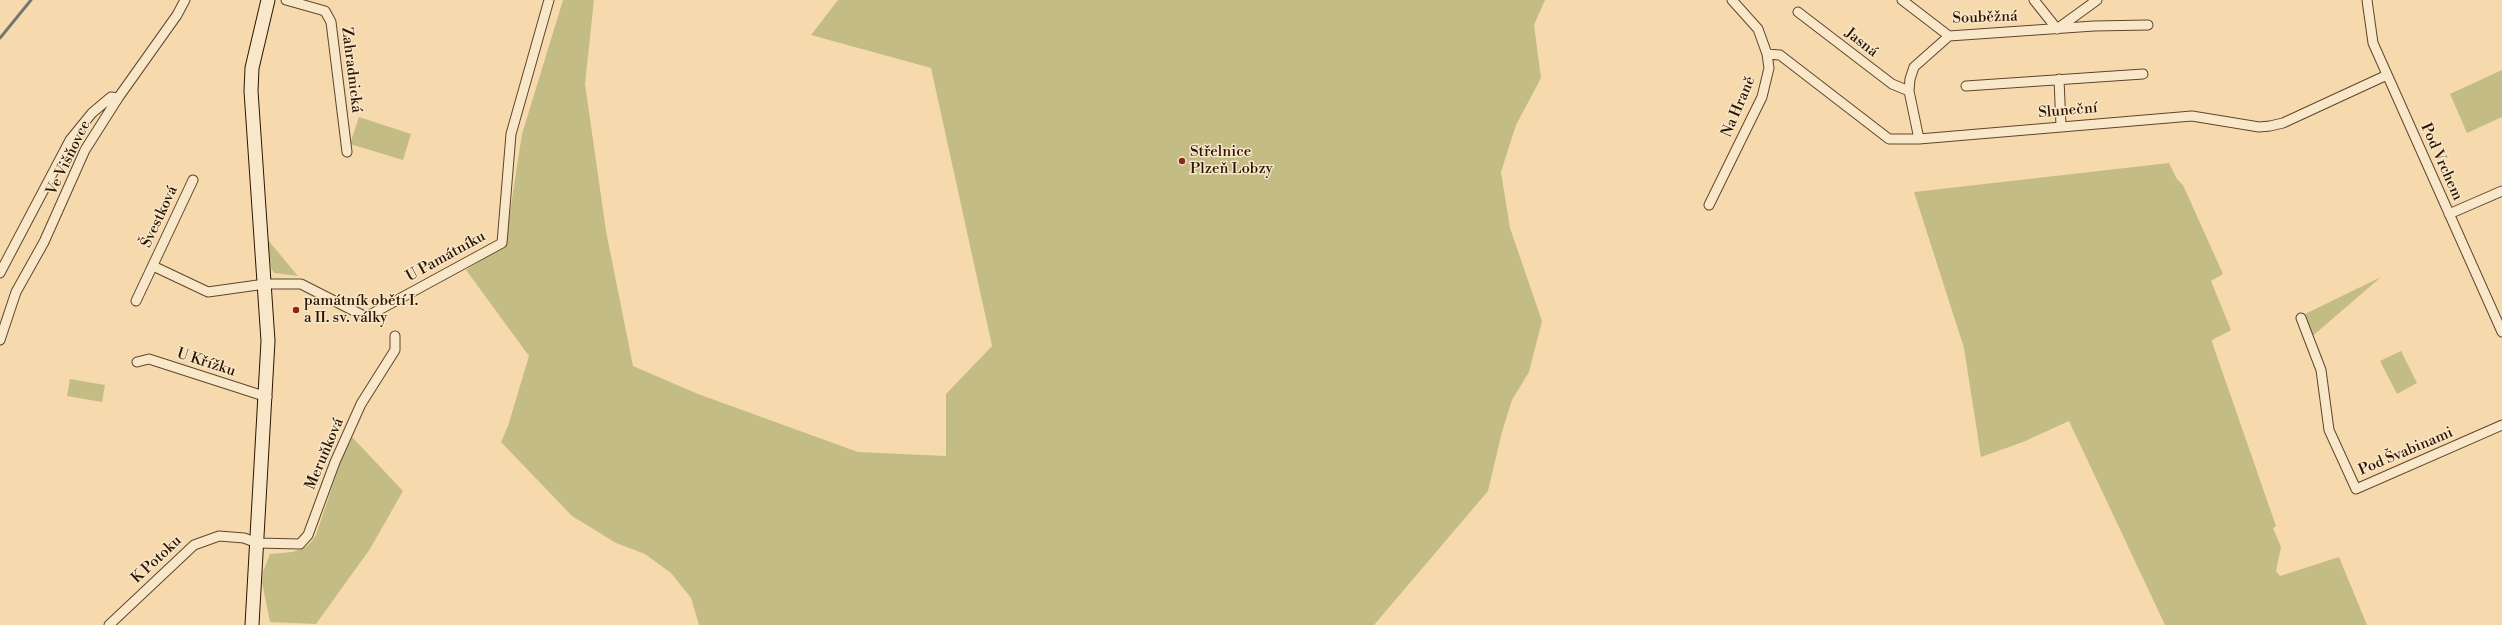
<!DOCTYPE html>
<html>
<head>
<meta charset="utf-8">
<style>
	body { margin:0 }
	canvas { display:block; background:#f6daad }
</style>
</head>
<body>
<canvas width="2502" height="625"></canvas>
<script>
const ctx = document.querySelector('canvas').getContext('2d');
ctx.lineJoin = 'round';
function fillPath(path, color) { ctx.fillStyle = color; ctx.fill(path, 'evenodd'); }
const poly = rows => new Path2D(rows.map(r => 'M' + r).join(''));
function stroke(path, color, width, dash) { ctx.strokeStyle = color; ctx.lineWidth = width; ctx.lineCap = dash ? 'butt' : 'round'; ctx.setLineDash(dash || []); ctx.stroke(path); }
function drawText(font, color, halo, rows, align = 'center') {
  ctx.font = font + ' "Libre Bodoni",serif'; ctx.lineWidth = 3; ctx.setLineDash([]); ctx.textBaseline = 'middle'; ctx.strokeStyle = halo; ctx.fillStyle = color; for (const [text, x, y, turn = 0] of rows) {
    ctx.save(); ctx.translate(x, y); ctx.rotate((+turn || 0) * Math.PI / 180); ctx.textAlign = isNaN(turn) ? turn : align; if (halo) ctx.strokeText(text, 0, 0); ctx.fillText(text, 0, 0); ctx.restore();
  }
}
const green = poly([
	[563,0,594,0,585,84,606,231,633,366,698,394,858,452,946,456,946,394,992,346,931,68,811,35,838,0,1545,0,1534,25,1541,78,1516,125,1501,172,1510,228,1542,321,1529,372,1512,400,1502,432,1488,491,1374,625,699,625,691,598,671,573,645,554,616,543,572,516,501,442,508,426,529,356,466,270,505,244,522,134],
	[2502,70,2502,117,2467,133,2450,94],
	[359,117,411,134,403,160,350,144],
	[2169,163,2177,179,2183,185,2223,274,2211,281,2231,330,2212,340,2212,342,2276,526,2273,528,2281,547,2276,571,2280,576,2339,557,2367,625,2165,625,2069,421,2023,442,1981,457,1964,348,1914,192],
	[268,240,298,276,274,273,271,268],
	[2381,277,2309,339,2303,315],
	[2401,351,2417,383,2397,394,2380,361],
	[70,379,105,385,102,402,67,396],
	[352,437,403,491,370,549,316,624,270,622,262,582,263,572,270,554,292,552,305,548,312,541,316,535,340,464]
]);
const stream = poly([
	[0,38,31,0]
]);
const street = poly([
	[286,0,325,11,331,22,347,152],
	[1902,0,1949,36,2094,26,2148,25],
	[2034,0,2057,29,2097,0],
	[2367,0,2373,43,2502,332],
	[1798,12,1892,84,1909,91],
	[1767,54,1780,55,1889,139,1919,139,2192,116,2259,127,2270,126,2283,123,2387,75],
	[2059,79,2061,126],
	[1966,86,2143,74],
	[1919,139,1909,91,1910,79,1914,67,1949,36],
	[1709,205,1762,97,1769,68,1767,54,1758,29,1732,0],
	[2449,214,2502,191],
	[153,266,208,292,265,284,301,284,366,317,502,243,511,134,549,0],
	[0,273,70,140,92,113,111,97,118,98],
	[136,301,193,180],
	[2301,318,2321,370,2329,430,2356,489,2502,425],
	[0,340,16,292,44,242,85,150,118,98,177,15,185,0],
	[137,362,149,359,267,397],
	[109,625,194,545,219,536,244,538,257,543,300,544,308,535,335,462,361,404,395,350,395,336]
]);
const secondary = poly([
	[252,625,268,341,251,91,252,68,268,0]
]);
const markers = [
	[1182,161,4,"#8f2418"],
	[296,310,4,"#8f2418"]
];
const streetNames = [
	["Souběžná",1985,18,-2],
	["Jasná",1861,43,38],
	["Zahradnická",351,70,83],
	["Na Hraně",1739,107,-67],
	["Sluneční",2068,111,-5],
	["Ve Višňovce",69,158,-64],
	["Pod Vrchem",2441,162,66],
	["Švestková",160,217,-65],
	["U Památníku",446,257,-29],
	["U Křížku",206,363,18],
	["Pod Švabinami",2406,452,-23],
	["Meruňková",325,454,-67],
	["K Potoku",157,560,-43]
];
const poiNames = [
	["Střelnice",1190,152],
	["Plzeň Lobzy",1190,169],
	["památník obětí I.",304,301],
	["a II. sv. války",304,318]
];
fillPath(green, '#c3bd85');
stroke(stream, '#73766e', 3);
stroke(street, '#5e462c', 11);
stroke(secondary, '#2b1501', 15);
stroke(street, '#f9e7ca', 9);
stroke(secondary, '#f9e7ca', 13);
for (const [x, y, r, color] of markers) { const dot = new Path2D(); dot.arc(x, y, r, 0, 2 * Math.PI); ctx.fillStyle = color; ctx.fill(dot); stroke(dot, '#f9e7ca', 1.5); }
drawText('15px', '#2b1501', '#f9e7ca', streetNames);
drawText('15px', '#2b1501', '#f9e7ca', poiNames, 'left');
</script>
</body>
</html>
